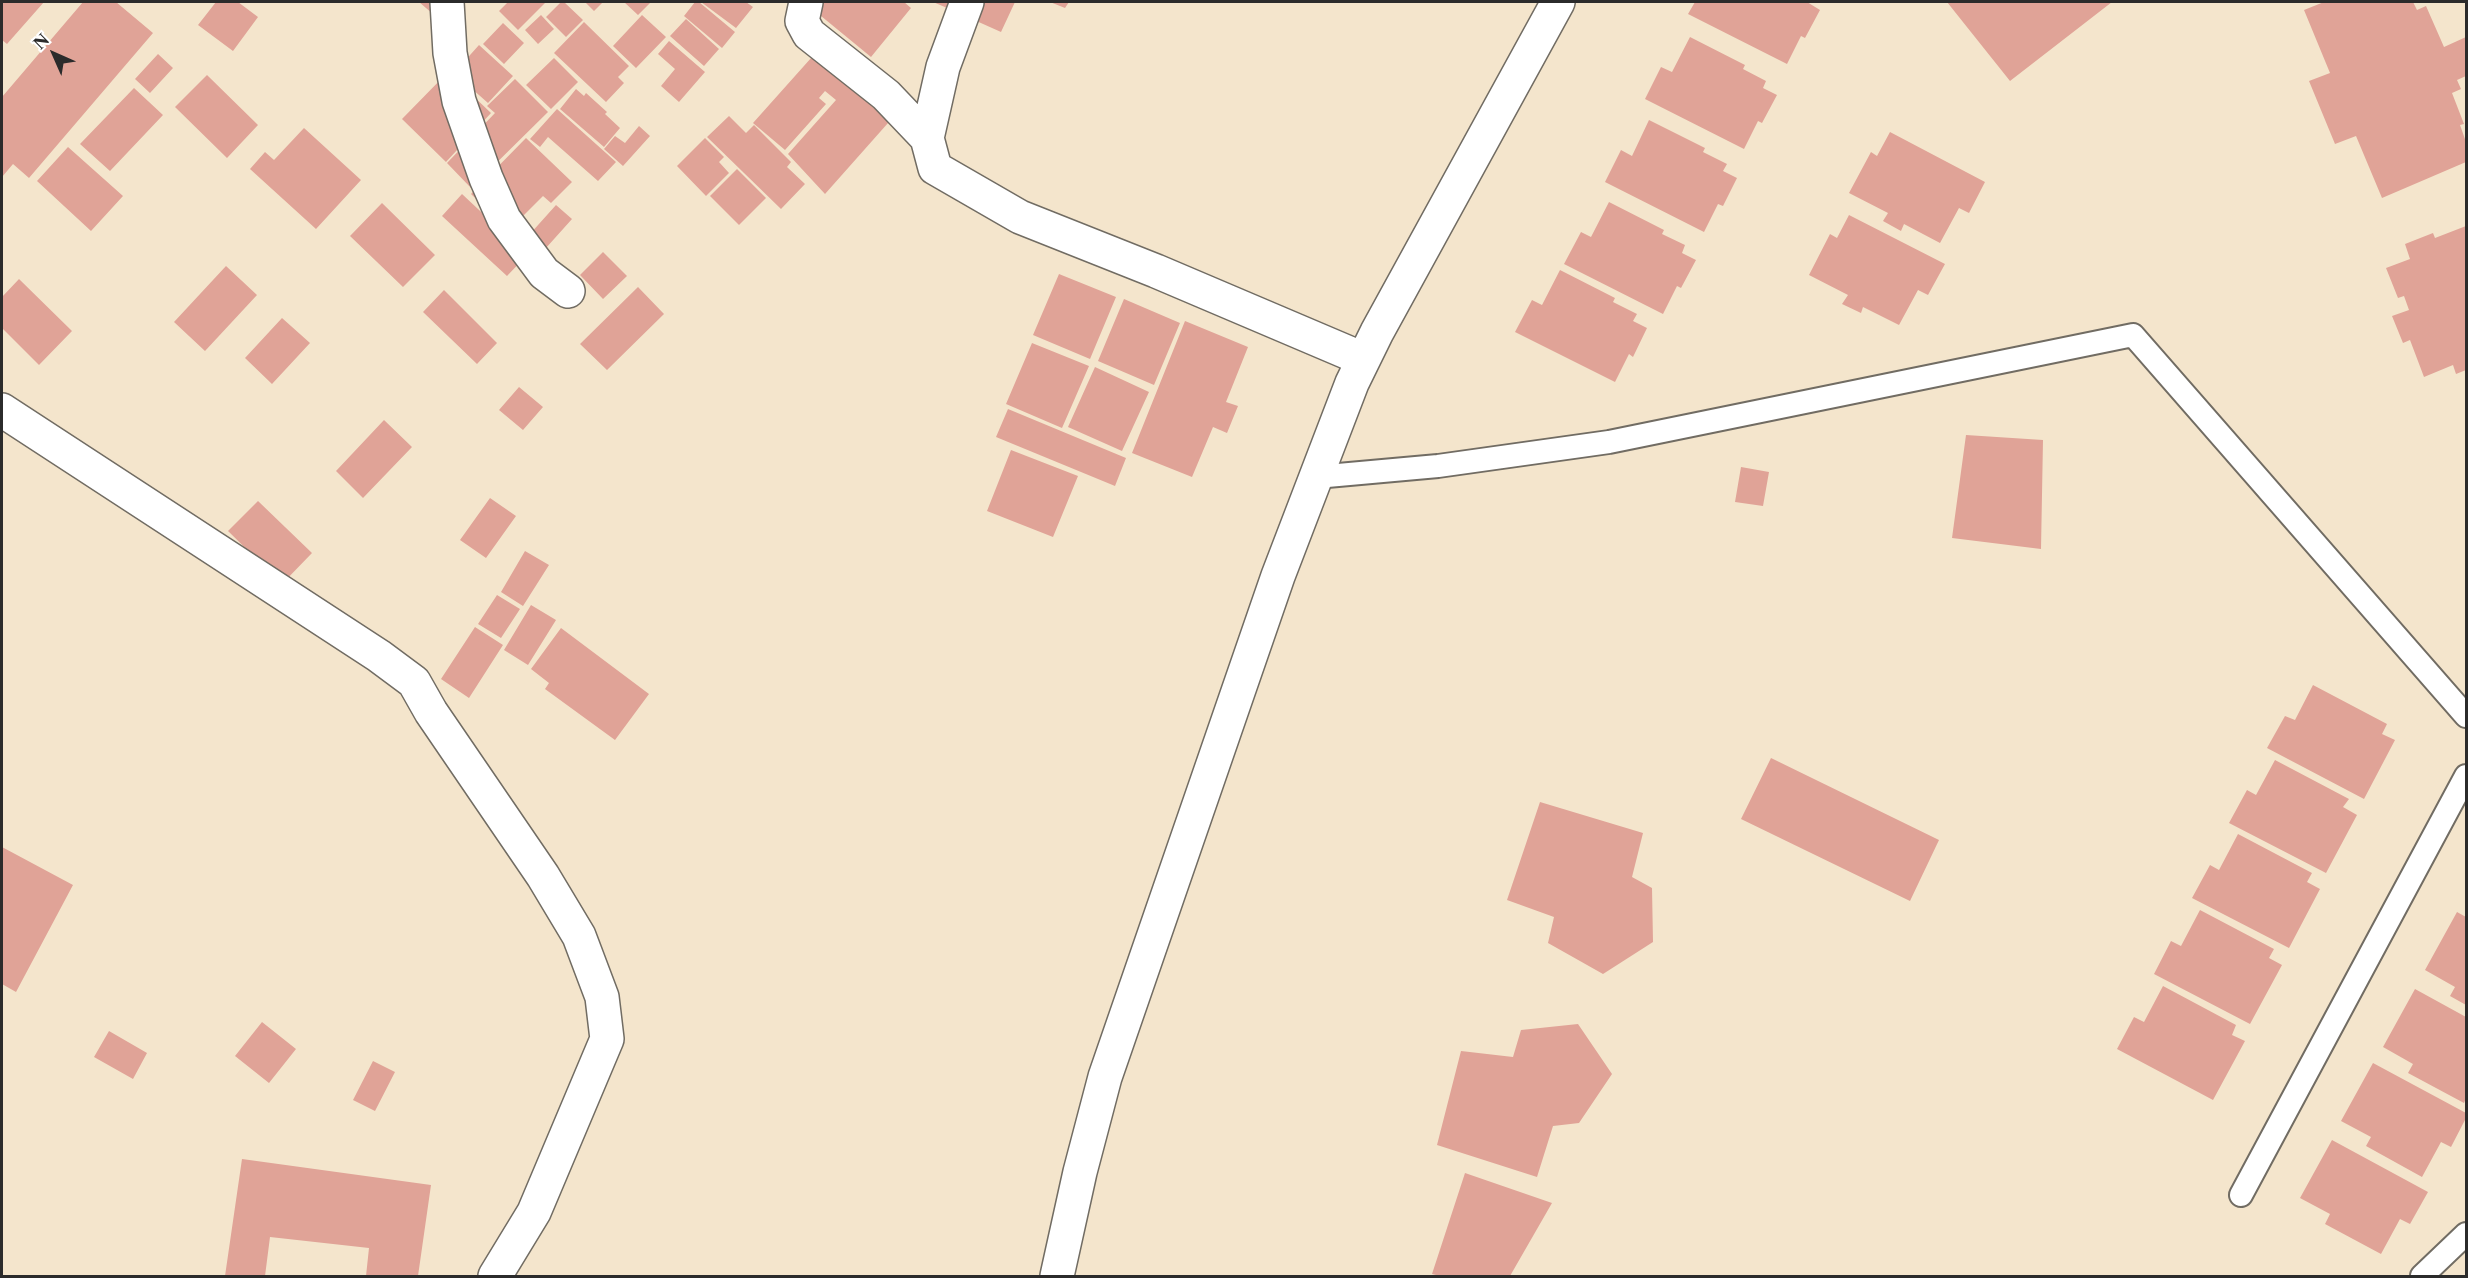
<!DOCTYPE html>
<html>
<head>
<meta charset="utf-8">
<style>
	body { margin:0 }
	#map { position:relative; width:2468px; height:1278px; overflow:hidden; background:#f4e5cc; font-family:"Libre Caslon Text",serif }
	canvas { display:block }
	.frame { position:absolute; inset:0; border:3px solid #2b2b2b; pointer-events:none }
	.north { position:absolute; left:24px; top:24px; width:60px; height:60px; -webkit-text-stroke:4px #fff; paint-order:stroke; rotate:315deg; font-size:16px; font-weight:700; line-height:24px; text-align:center; color:#2b2b2b }
	.north::after { content:''; display:block; margin:auto; width:21px; height:27px; background:#2b2b2b; clip-path:polygon(50% 0,100% 100%,50% 72%,0 100%) }
</style>
</head>
<body>
<div id="map">
<canvas width="2468" height="1278"></canvas>
<div class="frame"></div>
<div class="north">N</div>
</div>
<script>
const ctx = document.querySelector('canvas').getContext('2d');
ctx.lineJoin = 'round';
function fillPath(path, color) { ctx.fillStyle = color; ctx.fill(path, 'evenodd'); }
const poly = rows => new Path2D(rows.map(r => 'M' + r).join(''));
function stroke(path, color, width, dash) { ctx.strokeStyle = color; ctx.lineWidth = width; ctx.lineCap = dash ? 'butt' : 'round'; ctx.setLineDash(dash || []); ctx.stroke(path); }
const building = poly([
	[2,2,44,2,7,44,2,40],
	[83,2,116,2,153,33,29,178,13,164,2,177,2,97],
	[216,2,238,2,258,17,233,51,198,25],
	[419,2,444,2,433,14],
	[508,2,546,2,518,30,499,11],
	[561,2,564,2,583,20,566,37,546,17],
	[585,2,603,2,594,11],
	[624,2,651,2,638,15],
	[695,2,699,2,735,32,722,48,684,16],
	[701,2,746,2,753,7,736,28],
	[804,2,904,2,911,8,871,57],
	[933,2,955,2,952,10],
	[969,2,1015,2,1001,32,963,15],
	[1050,2,1069,2,1065,8],
	[1695,2,1807,2,1820,10,1805,38,1801,36,1787,64,1688,14],
	[1947,2,2112,2,2010,81],
	[2324,2,2413,2,2417,10,2426,6,2444,47,2466,37,2466,76,2457,80,2461,89,2452,93,2464,124,2460,125,2466,142,2466,162,2382,198,2356,136,2335,144,2309,81,2330,73,2304,10],
	[541,15,554,29,538,44,525,30],
	[642,15,666,37,636,68,613,46],
	[686,19,719,49,704,66,670,36],
	[584,22,629,66,618,77,624,83,606,102,554,53],
	[503,23,524,43,504,64,483,44],
	[1690,37,1745,65,1743,69,1766,81,1763,88,1777,95,1762,123,1758,121,1744,149,1645,99,1661,67,1672,72],
	[669,41,705,72,679,102,661,86,675,69,658,54],
	[479,45,513,76,488,103,454,73],
	[820,48,896,114,825,194,788,154,836,100,825,91,819,98,826,104,785,150,753,123],
	[158,54,173,68,150,93,135,79],
	[554,58,578,82,551,109,526,85],
	[448,72,491,113,446,162,402,119],
	[207,75,258,125,227,158,175,107],
	[515,79,548,112,471,188,447,163,495,113,487,106],
	[134,88,163,115,110,171,80,144],
	[576,89,584,96,586,93,607,112,605,114,620,128,604,147,560,109],
	[557,109,616,162,598,181,548,137,540,147,530,139],
	[729,116,746,133,754,125,791,162,787,167,805,184,781,209,707,137],
	[1649,120,1705,148,1703,152,1727,164,1723,171,1737,178,1723,206,1718,204,1704,232,1605,182,1621,150,1632,156],
	[639,126,650,136,623,166,604,149,615,136,625,143],
	[304,128,361,180,316,229,250,169,265,152,274,160],
	[1890,132,1985,182,1969,213,1959,208,1940,243,1904,224,1901,231,1883,221,1888,213,1849,193,1871,152,1877,156],
	[526,138,572,182,551,203,543,196,509,230,471,194],
	[705,138,724,157,719,162,729,173,706,196,677,166],
	[68,147,123,196,91,231,37,181],
	[737,169,766,198,739,225,710,196],
	[462,194,527,255,507,276,442,216],
	[1609,202,1664,230,1662,234,1685,245,1682,253,1696,260,1681,288,1677,286,1663,314,1564,264,1581,232,1591,237],
	[382,203,435,255,403,287,350,236],
	[556,205,572,219,537,258,521,244],
	[1849,215,1945,264,1928,295,1918,290,1899,325,1863,307,1861,313,1842,304,1848,295,1809,275,1830,234,1837,238],
	[2466,226,2466,370,2456,374,2453,365,2424,377,2410,340,2403,343,2392,316,2409,310,2404,296,2398,298,2386,268,2410,259,2405,244,2433,233,2435,238],
	[603,252,627,276,603,299,580,275],
	[226,266,257,295,205,351,174,322],
	[1560,270,1615,298,1613,302,1637,314,1633,321,1647,328,1633,357,1629,354,1615,382,1515,332,1532,300,1542,305],
	[1059,274,1116,297,1090,359,1033,335],
	[19,279,72,331,39,365,2,328,2,297],
	[638,287,664,314,607,370,580,344],
	[444,290,497,343,477,364,423,312],
	[1124,299,1180,323,1154,385,1098,361],
	[282,318,310,343,272,384,245,358],
	[1185,321,1248,347,1226,402,1238,406,1227,433,1213,427,1192,477,1132,453],
	[1032,343,1089,366,1062,428,1006,404],
	[1095,367,1149,392,1122,451,1068,427],
	[519,387,543,407,523,430,499,410],
	[1008,409,1126,458,1115,486,996,437],
	[384,420,412,447,363,498,336,471],
	[1966,435,2043,440,2041,549,1952,538],
	[1011,450,1078,476,1053,537,987,511],
	[1741,467,1769,472,1763,506,1735,502],
	[490,498,516,516,486,558,460,540],
	[258,501,312,553,282,584,228,531],
	[525,551,549,565,523,606,501,592],
	[497,595,520,609,501,638,478,624],
	[531,605,556,620,528,665,504,650],
	[475,627,503,645,469,698,441,679],
	[561,628,649,694,615,740,545,689,549,683,531,669],
	[2313,685,2387,724,2382,734,2395,740,2364,799,2267,748,2285,716,2295,720],
	[1771,758,1939,840,1910,901,1741,819],
	[2275,760,2349,799,2343,807,2357,815,2326,873,2229,823,2247,790,2256,795],
	[1540,802,1643,833,1632,877,1652,888,1653,942,1603,974,1548,943,1554,917,1507,900],
	[2238,834,2312,873,2307,882,2320,889,2289,948,2192,898,2210,865,2219,870],
	[2,847,73,885,16,992,2,984],
	[2200,910,2274,949,2269,958,2282,965,2250,1024,2154,974,2171,941,2181,946],
	[2457,912,2466,917,2466,1005,2450,996,2455,987,2425,970],
	[2163,986,2236,1025,2232,1035,2245,1041,2213,1100,2117,1049,2134,1017,2144,1022],
	[2415,989,2466,1017,2466,1098,2464,1103,2408,1073,2413,1064,2383,1047],
	[262,1022,296,1049,269,1083,235,1056],
	[1578,1024,1612,1074,1579,1123,1553,1126,1537,1177,1437,1145,1461,1051,1513,1057,1521,1030],
	[109,1031,147,1053,133,1079,94,1057],
	[373,1061,395,1072,375,1111,353,1100],
	[2373,1063,2466,1113,2466,1118,2451,1147,2441,1142,2422,1177,2366,1146,2371,1137,2341,1121],
	[2332,1140,2428,1192,2410,1224,2400,1219,2381,1254,2325,1224,2330,1214,2300,1198],
	[242,1159,431,1185,418,1276,366,1276,369,1248,270,1237,265,1276,225,1276],
	[1465,1173,1552,1203,1510,1276,1440,1276,1432,1274]
]);
const service = poly([
	[1316,477,1438,466,1609,442,2133,335,2466,716],
	[2241,1195,2466,776],
	[2422,1276,2466,1234]
]);
const minor = poly([
	[447,2,450,53,459,101,486,178,504,219,544,273,568,291],
	[806,2,802,21,809,34,886,95,927,138],
	[967,2,943,67,927,138,935,168,1020,217,1156,271,1363,359],
	[2,410,379,656,414,682,431,712,543,876,579,936,602,997,607,1039,534,1212,495,1276],
	[1057,1276,1080,1172,1105,1077,1278,576,1352,383,1377,332,1558,2]
]);
fillPath(building, '#e0a397');
stroke(service, '#716c63', 26);
stroke(minor, '#716c63', 36);
stroke(service, '#fff', 22);
stroke(minor, '#fff', 33);
</script>
</body>
</html>
